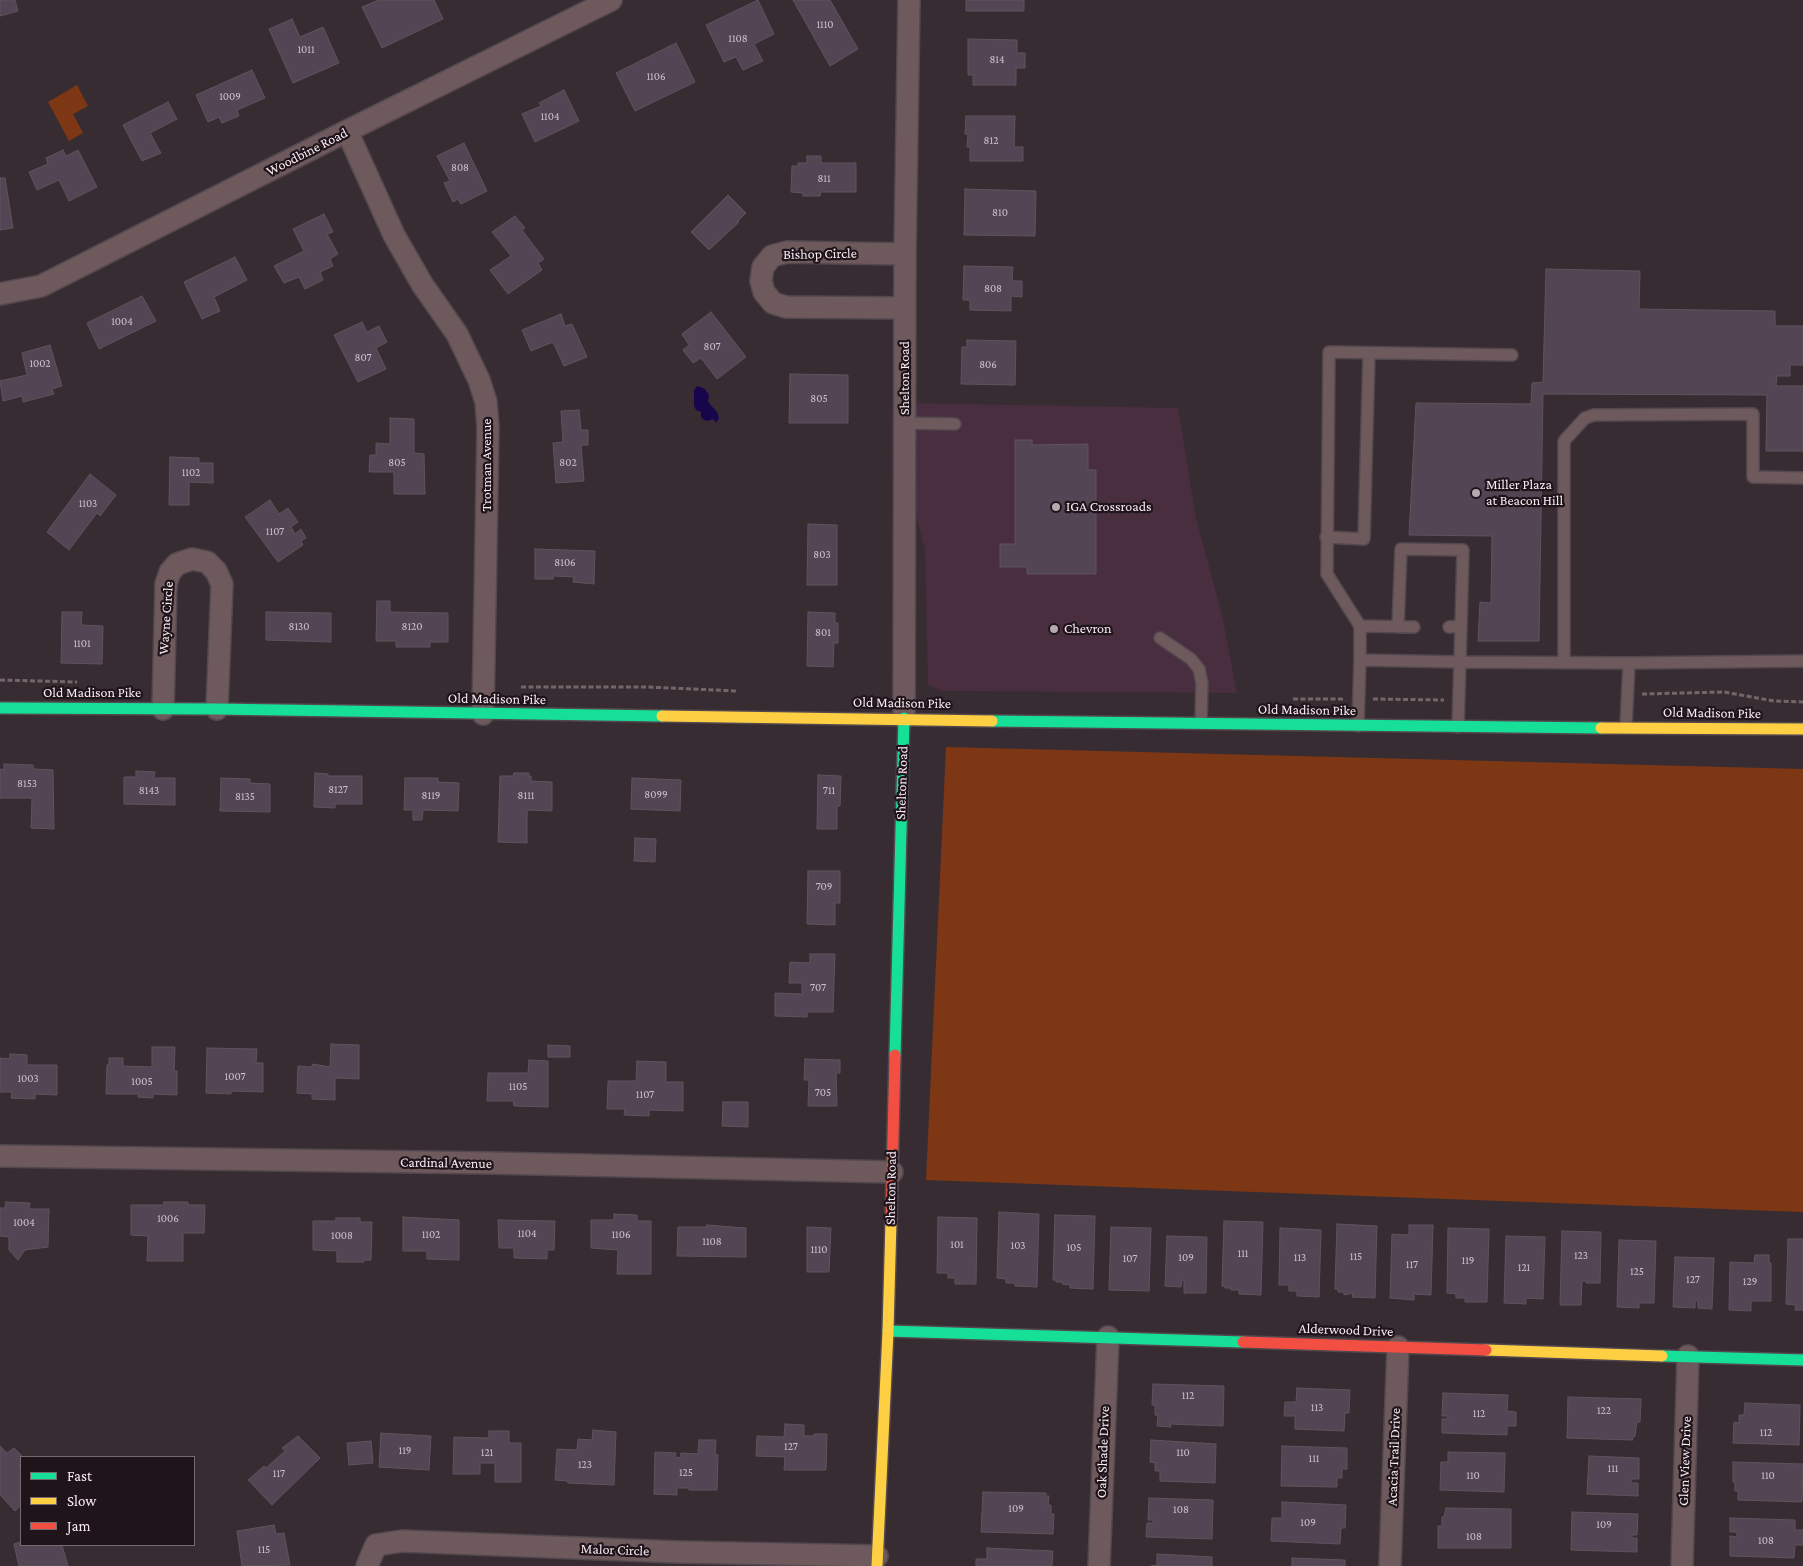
<!DOCTYPE html>
<html>
<head>
<meta charset="utf-8">
<style>
	body { margin:0 }
	#map { position:relative; width:1803px; height:1566px; overflow:hidden; background:#382c33; font-family:"Crimson Pro",serif }
	canvas { display:block }
	.legend { position:absolute; left:20px; top:1456px; width:175px; height:90px; box-sizing:border-box; background:#1e141a; border:1px solid #766a71; margin:0; padding:6px 9px; list-style:none; font-size:15px; color:#faebf3 }
	.legend li { display:flex; align-items:center; gap:10px; height:25px }
	.legend b { width:25px; border:1px solid #766a71 }
</style>
</head>
<body>
<div id="map">
<canvas width="1803" height="1566"></canvas>
<ul class="legend">
<li><b style="height:6px;background:#16e098"></b>Fast</li>
<li><b style="height:6px;background:#ffcf43"></b>Slow</li>
<li><b style="height:6px;background:#f24e42"></b>Jam</li>
</ul>
</div>
<script>
const ctx = document.querySelector('canvas').getContext('2d');
ctx.lineJoin = 'round';
function fillPath(path, color) { ctx.fillStyle = color; ctx.fill(path, 'evenodd'); }
const poly = rows => new Path2D(rows.map(r => 'M' + r).join(''));
function stroke(path, color, width, dash) { ctx.strokeStyle = color; ctx.lineWidth = width; ctx.lineCap = dash ? 'butt' : 'round'; ctx.setLineDash(dash || []); ctx.stroke(path); }
function drawText(font, color, halo, rows, align = 'center') {
  ctx.font = font + ' "Crimson Pro",serif'; ctx.lineWidth = 4.5; ctx.setLineDash([]); ctx.textBaseline = 'middle'; ctx.strokeStyle = halo; ctx.fillStyle = color; for (const [text, x, y, turn = 0] of rows) {
    ctx.save(); ctx.translate(x, y); ctx.rotate((+turn || 0) * Math.PI / 180); ctx.textAlign = isNaN(turn) ? turn : align; if (halo) ctx.strokeText(text, 0, 0); ctx.fillText(text, 0, 0); ctx.restore();
  }
}
const built = poly([
	[913,403,1178,408,1196,518,1222,615,1237,693,943,691,928,685,925,549,914,508]
]);
const green = poly([
	[77,85,88,106,73,114,83,133,69,141,48,102],
	[946,747,1803,769,1803,1212,926,1180]
]);
const water = poly([
	[697,386,705,389,709,395,708,402,717,412,719,418,716,423,713,419,708,421,704,420,701,417,701,412,696,410,694,406,694,390]
]);
const building = poly([
	[0,0,15,0,18,11,0,16,0,0],
	[379,0,434,0,443,19,382,48,362,7,379,0],
	[758,0,774,34,754,44,763,61,743,70,736,57,724,62,706,25,758,0],
	[793,0,830,0,858,49,830,66,793,0],
	[966,0,1024,0,1024,11,966,11,966,0],
	[292,19,300,37,323,27,339,63,293,83,269,29,292,19],
	[968,39,1017,40,1017,53,1025,53,1025,68,1016,68,1016,85,973,85,973,75,968,75,968,39],
	[676,43,695,82,635,111,616,73,676,43],
	[252,70,265,98,237,110,239,116,222,123,219,117,208,122,196,95,252,70],
	[564,90,579,121,535,142,522,114,541,106,539,103,564,90],
	[168,102,177,119,150,133,161,153,142,161,123,125,168,102],
	[966,116,1015,116,1014,147,1023,147,1023,161,970,161,970,147,967,147,968,134,965,134,966,116],
	[464,143,487,191,461,204,458,199,453,202,444,183,450,181,437,156,464,143],
	[63,150,66,156,78,150,97,187,69,201,59,180,37,190,29,172,48,164,46,158,63,150],
	[807,156,821,156,821,163,856,163,856,192,821,192,820,196,803,196,803,193,791,192,792,166,798,166,798,163,807,163,807,156],
	[0,178,5,178,13,228,0,230,0,178],
	[965,189,1036,191,1035,236,964,235,965,189],
	[728,195,746,213,738,221,739,222,709,250,691,232,728,195],
	[324,214,333,232,327,234,338,254,330,259,333,266,320,272,323,280,305,289,299,277,284,283,274,266,304,251,293,229,324,214],
	[515,216,525,228,522,230,544,259,538,263,542,270,508,294,490,270,511,256,492,232,515,216],
	[235,257,247,280,214,297,220,311,202,319,184,282,235,257],
	[964,266,1013,267,1012,281,1022,281,1022,297,1011,296,1011,311,970,310,970,300,963,300,964,266],
	[1546,269,1640,271,1639,309,1775,311,1775,326,1803,326,1803,365,1790,365,1790,376,1777,376,1776,386,1803,386,1803,451,1766,451,1767,395,1543,394,1539,641,1478,641,1480,602,1491,603,1492,536,1409,535,1416,403,1531,404,1532,383,1543,382,1546,269],
	[142,296,156,321,99,349,87,323,142,296],
	[711,312,746,357,717,379,701,358,693,363,683,350,689,345,682,334,711,312],
	[561,314,565,326,572,324,587,357,564,366,553,342,531,351,522,330,561,314],
	[362,322,367,332,379,326,387,342,376,348,386,369,358,382,334,335,362,322],
	[967,340,1016,341,1015,385,961,384,962,347,967,347,967,340],
	[50,345,62,386,52,389,54,394,23,402,22,396,3,401,0,381,27,375,22,353,50,345],
	[790,374,848,375,848,423,789,423,790,374],
	[579,410,581,430,588,430,588,445,581,445,584,481,556,483,553,443,563,442,561,411,579,410],
	[390,418,414,419,414,453,424,454,425,494,394,494,394,472,369,472,370,455,376,455,376,443,390,444,390,418],
	[1015,440,1032,440,1032,445,1088,444,1088,470,1096,470,1096,574,1027,574,1027,567,1000,567,1000,544,1015,544,1015,440],
	[170,457,199,458,199,463,213,463,213,483,189,482,189,505,169,505,170,457],
	[90,474,116,495,100,516,97,513,69,550,47,532,90,474],
	[270,500,279,514,288,508,298,522,291,527,295,534,301,529,306,538,301,541,303,545,278,562,245,517,270,500],
	[808,524,837,525,837,585,807,585,808,524],
	[535,549,595,551,594,584,573,582,574,577,554,576,553,579,535,579,535,549],
	[377,601,390,601,390,612,448,613,448,642,430,642,430,647,396,647,396,641,376,641,377,601],
	[62,612,82,612,81,625,103,626,102,664,61,663,62,612],
	[266,612,331,613,331,642,266,640,266,612],
	[808,612,835,613,835,623,838,623,838,643,834,643,833,667,807,666,808,612],
	[4,764,33,765,33,769,53,770,54,829,31,828,32,798,0,798,0,769,4,770,4,764],
	[136,771,155,772,154,778,175,778,175,805,124,804,124,777,136,777,136,771],
	[315,773,328,774,328,776,362,776,362,804,335,804,335,808,314,807,315,773],
	[514,773,529,773,529,777,531,776,531,781,552,782,552,811,527,810,527,843,498,842,500,776,513,776,514,773],
	[818,775,841,776,840,806,837,806,837,829,817,829,818,775],
	[221,778,250,779,250,783,270,784,270,812,220,811,221,778],
	[405,778,438,778,438,782,459,783,458,811,423,810,422,820,413,820,413,810,404,810,405,778],
	[632,778,681,780,680,811,631,809,632,778],
	[635,838,656,839,655,862,634,861,635,838],
	[808,871,840,871,840,903,835,903,835,925,807,924,808,871],
	[810,954,835,954,833,1012,807,1012,807,1017,775,1016,775,993,802,994,802,983,789,983,790,962,810,963,810,954],
	[331,1044,359,1045,359,1079,335,1078,335,1100,312,1099,312,1094,297,1093,298,1066,311,1067,313,1064,330,1067,331,1044],
	[548,1045,570,1046,570,1057,548,1057,548,1045],
	[152,1047,175,1047,174,1071,177,1071,177,1095,153,1094,153,1098,138,1097,138,1094,106,1094,107,1065,109,1065,109,1058,123,1058,123,1066,152,1067,152,1047],
	[207,1048,257,1049,256,1063,263,1063,263,1092,231,1091,231,1094,206,1093,207,1048],
	[10,1054,27,1055,27,1065,57,1065,57,1095,35,1094,35,1099,11,1098,12,1092,0,1092,0,1058,10,1059,10,1054],
	[805,1059,840,1060,840,1073,836,1073,837,1106,808,1106,809,1080,804,1080,805,1059],
	[529,1060,548,1061,548,1107,514,1106,513,1101,487,1101,488,1073,528,1073,529,1060],
	[637,1061,666,1062,666,1082,683,1082,683,1111,649,1110,649,1116,624,1115,625,1109,607,1109,608,1081,636,1081,637,1061],
	[723,1102,748,1102,748,1127,722,1126,723,1102],
	[6,1202,30,1203,29,1209,49,1209,48,1247,25,1250,18,1260,9,1250,9,1237,0,1236,0,1208,5,1208,6,1202],
	[164,1202,188,1202,188,1205,205,1205,204,1233,183,1233,183,1261,147,1261,148,1236,131,1235,131,1205,164,1205,164,1202],
	[999,1212,1039,1214,1037,1287,1015,1286,1015,1283,1006,1283,1006,1279,997,1278,999,1212],
	[614,1214,637,1215,637,1221,651,1221,651,1274,617,1274,618,1250,591,1248,591,1220,614,1220,614,1214],
	[1055,1215,1095,1216,1093,1289,1070,1288,1070,1285,1062,1284,1063,1282,1056,1282,1056,1280,1053,1280,1055,1215],
	[403,1217,459,1220,459,1260,427,1259,427,1251,403,1251,403,1217],
	[938,1217,977,1218,976,1284,955,1284,955,1278,948,1278,948,1273,937,1273,938,1217],
	[336,1218,360,1218,360,1222,372,1222,371,1260,364,1260,364,1262,337,1262,337,1251,313,1250,313,1221,336,1221,336,1218],
	[498,1220,555,1221,554,1250,547,1250,547,1259,514,1258,514,1248,499,1248,498,1220],
	[1224,1221,1263,1222,1261,1295,1239,1294,1239,1290,1231,1290,1231,1288,1225,1288,1225,1286,1222,1286,1224,1221],
	[1337,1224,1377,1226,1375,1298,1352,1297,1353,1293,1344,1295,1344,1292,1338,1292,1338,1289,1335,1289,1337,1224],
	[707,1225,746,1228,746,1257,677,1256,678,1227,707,1227,707,1225],
	[1409,1225,1433,1225,1431,1295,1414,1294,1414,1300,1390,1298,1392,1234,1409,1235,1409,1225],
	[807,1227,831,1228,829,1272,807,1272,807,1227],
	[1111,1227,1151,1228,1149,1291,1109,1290,1111,1227],
	[1280,1228,1321,1230,1319,1297,1297,1296,1297,1291,1289,1291,1289,1285,1279,1285,1280,1228],
	[1448,1228,1489,1229,1487,1302,1465,1302,1465,1298,1456,1298,1456,1294,1447,1293,1448,1228],
	[1562,1231,1601,1232,1600,1283,1586,1283,1586,1281,1582,1281,1581,1305,1560,1305,1562,1231],
	[1167,1236,1207,1237,1206,1293,1184,1293,1184,1280,1182,1280,1181,1287,1165,1286,1167,1236],
	[1506,1236,1545,1237,1543,1299,1526,1298,1526,1304,1504,1303,1506,1236],
	[1788,1239,1803,1239,1803,1310,1795,1310,1796,1305,1786,1304,1788,1239],
	[1619,1240,1656,1241,1654,1303,1639,1303,1639,1308,1617,1307,1619,1240],
	[1755,1255,1769,1255,1769,1263,1771,1263,1771,1301,1751,1301,1751,1311,1729,1310,1730,1262,1754,1263,1755,1255],
	[1675,1257,1714,1258,1712,1309,1698,1308,1698,1301,1695,1301,1695,1308,1673,1307,1675,1257],
	[1153,1384,1224,1386,1223,1426,1170,1424,1171,1427,1157,1426,1158,1415,1155,1415,1155,1405,1152,1405,1153,1384],
	[1297,1388,1350,1390,1349,1413,1345,1413,1344,1431,1295,1429,1295,1416,1284,1416,1285,1402,1296,1402,1297,1388],
	[1443,1393,1508,1395,1507,1411,1516,1412,1516,1426,1507,1426,1507,1435,1442,1433,1442,1419,1447,1419,1448,1416,1442,1416,1443,1393],
	[1568,1397,1641,1399,1640,1422,1637,1422,1635,1436,1632,1438,1633,1440,1567,1438,1568,1397],
	[1745,1403,1800,1405,1799,1445,1733,1443,1734,1422,1739,1423,1739,1415,1744,1415,1745,1403],
	[785,1424,804,1425,804,1436,814,1436,814,1434,827,1434,826,1470,784,1470,785,1457,756,1456,757,1436,784,1437,785,1424],
	[593,1430,616,1432,614,1485,568,1483,567,1481,555,1480,557,1449,577,1450,578,1439,592,1440,593,1430],
	[489,1431,509,1431,509,1443,521,1443,521,1482,495,1482,495,1463,480,1463,480,1474,453,1474,454,1437,489,1438,489,1431],
	[381,1433,431,1436,429,1470,379,1467,381,1433],
	[298,1436,320,1458,272,1505,248,1480,264,1466,266,1468,285,1451,282,1448,298,1436],
	[699,1440,716,1440,715,1454,718,1455,717,1490,689,1490,689,1488,677,1488,677,1495,654,1494,655,1452,676,1453,675,1457,680,1458,681,1453,698,1454,699,1440],
	[1151,1440,1216,1444,1215,1483,1160,1481,1160,1471,1155,1471,1155,1463,1150,1462,1151,1440],
	[371,1441,373,1463,349,1465,347,1443,371,1441],
	[0,1446,7,1453,14,1448,23,1457,21,1457,21,1463,19,1465,21,1467,21,1505,15,1511,0,1495,0,1446],
	[1282,1446,1347,1448,1347,1469,1342,1469,1342,1478,1337,1478,1337,1487,1281,1486,1282,1446],
	[1448,1452,1505,1453,1504,1492,1440,1490,1441,1462,1448,1462,1448,1452],
	[1589,1456,1639,1458,1639,1479,1631,1479,1631,1483,1638,1483,1638,1496,1587,1494,1589,1456],
	[1733,1462,1803,1464,1802,1502,1738,1500,1738,1491,1735,1491,1735,1482,1733,1482,1733,1462],
	[983,1492,1046,1493,1046,1496,1049,1496,1048,1505,1051,1505,1051,1514,1054,1514,1053,1534,981,1532,983,1492],
	[1149,1498,1213,1500,1212,1539,1146,1537,1147,1523,1153,1523,1153,1520,1148,1520,1149,1498],
	[1282,1502,1346,1505,1345,1528,1341,1528,1340,1544,1271,1541,1272,1518,1282,1518,1282,1502],
	[1446,1508,1511,1509,1511,1548,1438,1548,1438,1526,1442,1526,1442,1517,1444,1517,1446,1508],
	[1572,1512,1638,1514,1637,1535,1632,1535,1632,1538,1637,1538,1637,1552,1571,1550,1572,1512],
	[1730,1518,1795,1520,1795,1530,1803,1530,1803,1545,1795,1545,1794,1558,1730,1556,1730,1536,1737,1537,1737,1532,1730,1532,1730,1518],
	[274,1525,276,1534,284,1533,290,1565,242,1566,237,1531,274,1525],
	[21,1542,21,1545,62,1545,68,1566,19,1566,14,1544,21,1542],
	[987,1548,1053,1551,1052,1566,976,1566,976,1559,987,1559,987,1548],
	[1157,1554,1212,1557,1212,1566,1151,1566,1157,1565,1157,1554],
	[1292,1558,1345,1560,1345,1566,1292,1566,1292,1558]
]);
const path = poly([
	[0,680,77,682],
	[521,687,647,687,737,691],
	[1642,694,1724,692,1774,701,1803,702],
	[1293,699,1344,699],
	[1373,699,1444,700]
]);
const lane = poly([
	[905,423,955,424],
	[1326,537,1364,539,1369,353],
	[1360,626,1327,574,1329,352,1512,355],
	[1398,627,1401,549,1463,550,1461,626],
	[1449,627,1461,626,1458,727],
	[1160,638,1191,659,1199,669,1202,683,1201,723],
	[1360,660,1360,626,1414,627],
	[1564,663,1564,441,1585,418,1594,415,1753,414,1753,477,1803,478],
	[1629,663,1803,661],
	[1358,726,1360,660,1460,662,1629,663,1626,727]
]);
const street = poly([
	[347,131,394,235,422,284,457,334,479,380,486,402,488,427,483,714],
	[905,254,787,252,772,256,763,267,761,281,764,292,773,303,786,307,905,308],
	[0,294,41,286,347,131,611,0],
	[163,709,166,584,170,572,177,564,192,559,207,562,216,571,222,584,217,709],
	[904,718,905,254,909,0],
	[0,1156,491,1163,892,1172],
	[367,1566,376,1545,402,1541,678,1552,877,1556],
	[1099,1566,1108,1337],
	[1390,1566,1398,1347],
	[1682,1566,1688,1356]
]);
const fast = poly([
	[0,708,217,709,662,716],
	[992,721,1601,728],
	[895,1055,904,718],
	[888,1331,1243,1342],
	[1662,1356,1803,1360]
]);
const slow = poly([
	[662,716,992,721],
	[1601,728,1803,729],
	[1486,1350,1662,1356],
	[877,1566,888,1331,891,1221]
]);
const jam = poly([
	[891,1221,895,1055],
	[1243,1342,1486,1350]
]);
const markers = [
	[1476,493,5,"#b6a8b0"],
	[1056,507,5,"#b6a8b0"],
	[1054,629,5,"#b6a8b0"]
];
const numberNames = [
	["1110",825,25],
	["1108",738,39],
	["1011",306,50],
	["814",997,60],
	["1106",656,77],
	["1009",230,97],
	["1104",550,117],
	["812",991,141],
	["808",460,168],
	["811",824,179],
	["810",1000,213],
	["808",993,289],
	["1004",122,322],
	["807",712,347],
	["807",363,358],
	["1002",40,364],
	["806",988,365],
	["805",819,399],
	["805",397,463],
	["802",568,463],
	["1102",191,473],
	["1103",88,504],
	["1107",275,532],
	["803",822,555],
	["8106",565,563],
	["8130",299,627],
	["8120",412,627],
	["801",823,633],
	["1101",82,644],
	["8153",27,784],
	["8127",338,790],
	["8143",149,791],
	["711",829,791],
	["8099",656,795],
	["8119",431,796],
	["8111",526,796],
	["8135",245,797],
	["709",824,887],
	["707",818,988],
	["1007",235,1077],
	["1003",28,1079],
	["1005",142,1082],
	["1105",518,1087],
	["705",823,1093],
	["1107",645,1095],
	["1006",168,1219],
	["1004",24,1223],
	["1104",527,1234],
	["1102",431,1235],
	["1106",621,1235],
	["1008",342,1236],
	["1108",712,1242],
	["101",957,1245],
	["103",1018,1246],
	["105",1074,1248],
	["1110",819,1250],
	["111",1243,1254],
	["123",1581,1256],
	["115",1356,1257],
	["109",1186,1258],
	["113",1300,1258],
	["107",1130,1259],
	["119",1468,1261],
	["117",1412,1265],
	["121",1524,1268],
	["125",1637,1272],
	["127",1693,1280],
	["129",1750,1282],
	["112",1188,1396],
	["113",1317,1408],
	["122",1604,1411],
	["112",1479,1414],
	["112",1766,1433],
	["127",791,1447],
	["119",405,1451],
	["121",487,1453],
	["110",1183,1453],
	["111",1314,1459],
	["123",585,1465],
	["111",1613,1469],
	["125",686,1473],
	["117",279,1474],
	["110",1473,1476],
	["110",1768,1476],
	["109",1016,1509],
	["108",1181,1510],
	["109",1308,1523],
	["109",1604,1525],
	["108",1474,1537],
	["108",1766,1541],
	["115",264,1550]
];
const streetNames = [
	["Woodbine Road",307,152,-27],
	["Bishop Circle",820,254,-1],
	["Shelton Road",905,378,-90],
	["Trotman Avenue",487,465,-90],
	["Wayne Circle",166,618,-86],
	["Old Madison Pike",92,693],
	["Old Madison Pike",497,699,1],
	["Old Madison Pike",902,703,1],
	["Old Madison Pike",1307,710,1],
	["Old Madison Pike",1712,713,1],
	["Shelton Road",902,783,-88],
	["Cardinal Avenue",446,1163,1],
	["Shelton Road",891,1188,-89],
	["Alderwood Drive",1346,1330,2],
	["Oak Shade Drive",1103,1452,-88],
	["Acacia Trail Drive",1394,1457,-88],
	["Glen View Drive",1685,1461,-88],
	["Malor Circle",615,1550,2]
];
const poiNames = [
	["Miller Plaza",1486,485],
	["at Beacon Hill",1486,501],
	["IGA Crossroads",1066,507],
	["Chevron",1064,629]
];
fillPath(built, '#482e3e');
fillPath(green, '#7d3715');
fillPath(water, '#18064c');
fillPath(building, '#544555');
stroke(building, '#5d555c', 1);
stroke(lane, '#52484e', 14);
stroke(street, '#52484e', 24);
stroke(fast, '#52484e', 14);
stroke(slow, '#52484e', 14);
stroke(jam, '#52484e', 14);
stroke(path, '#746569', 3, [5, 2.5]);
stroke(lane, '#6e595d', 11);
stroke(street, '#6e595d', 21);
stroke(fast, '#16e098', 11);
stroke(slow, '#ffcf43', 11);
stroke(jam, '#f24e42', 11);
for (const [x, y, r, color] of markers) { const dot = new Path2D(); dot.arc(x, y, r, 0, 2 * Math.PI); ctx.fillStyle = color; ctx.fill(dot); stroke(dot, '#1e141a', 2); }
drawText('11px', '#d0c2cc', null, numberNames);
drawText('14px', '#faebf3', '#1e141a', streetNames);
drawText('14px', '#faebf3', '#1e141a', poiNames, 'left');
</script>
</body>
</html>
